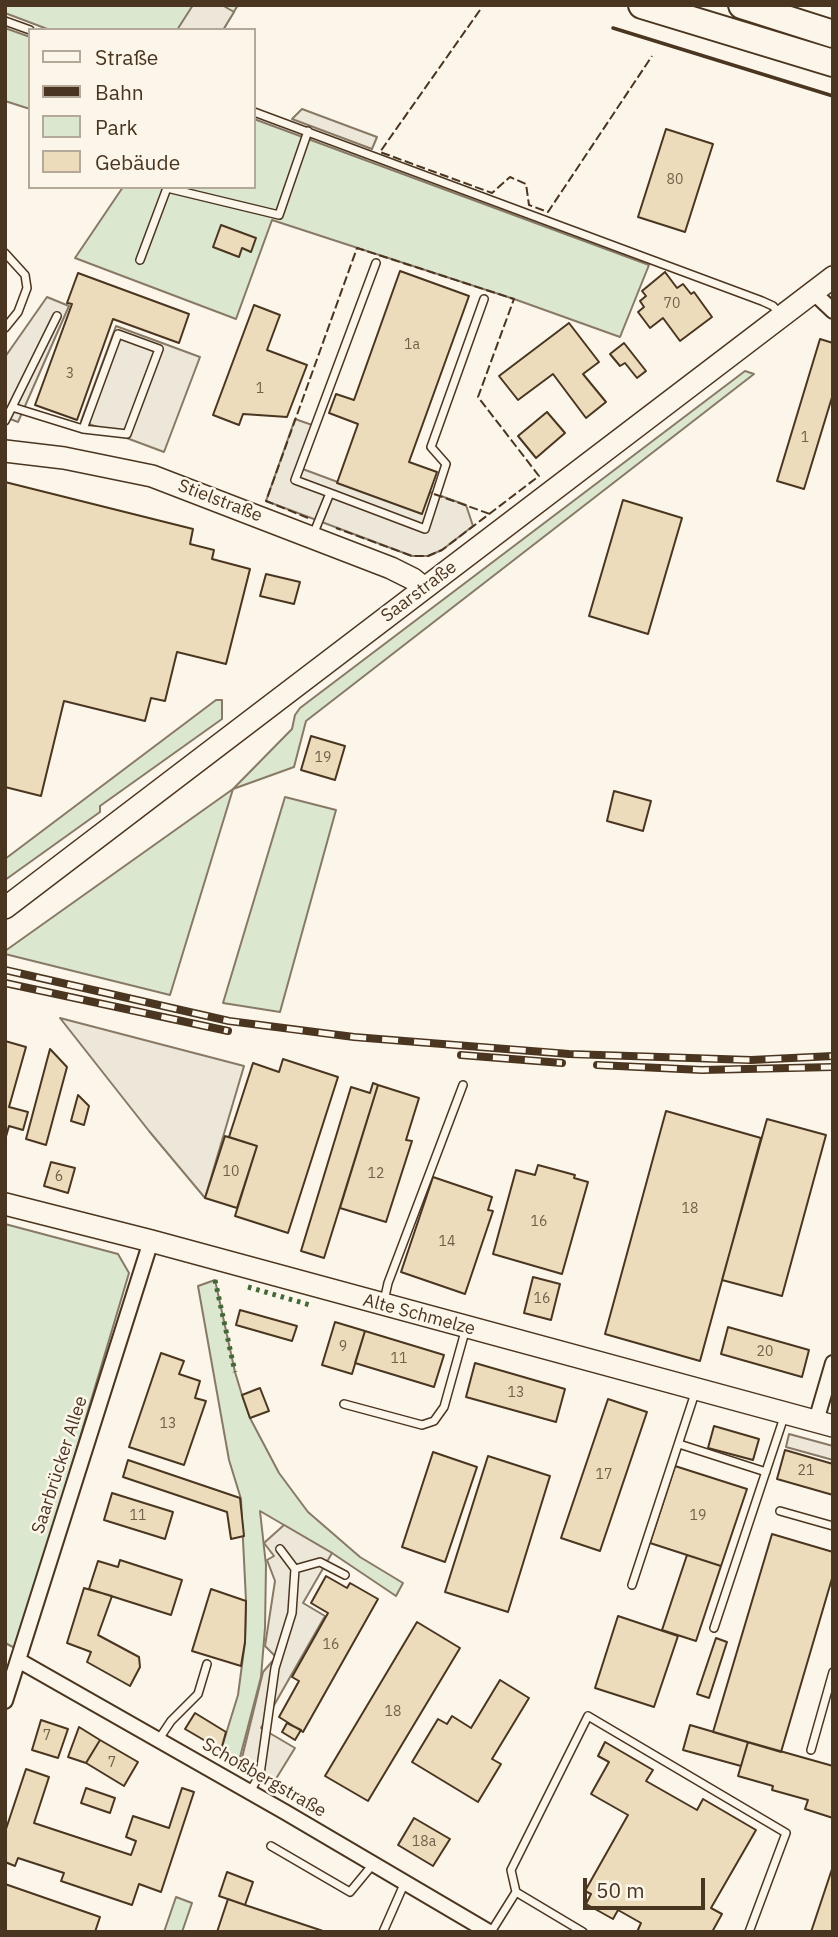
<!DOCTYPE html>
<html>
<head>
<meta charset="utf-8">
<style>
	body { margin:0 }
	#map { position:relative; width:838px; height:1937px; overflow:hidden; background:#fbf6e9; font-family:"IBM Plex Sans",sans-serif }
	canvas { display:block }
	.frame { position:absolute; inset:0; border:7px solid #4a3520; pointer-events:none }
	.legend { position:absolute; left:28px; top:28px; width:228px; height:161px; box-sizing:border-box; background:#fbf6e9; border:2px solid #b4a999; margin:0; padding:9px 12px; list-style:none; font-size:21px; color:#4a3520 }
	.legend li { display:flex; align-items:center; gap:14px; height:35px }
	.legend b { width:35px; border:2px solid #b4a999 }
	.scale { position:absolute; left:583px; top:1878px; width:122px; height:32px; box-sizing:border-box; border:4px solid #4a3520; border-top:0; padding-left:9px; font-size:21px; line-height:24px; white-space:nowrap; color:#4a3520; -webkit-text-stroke:5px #fbf6e9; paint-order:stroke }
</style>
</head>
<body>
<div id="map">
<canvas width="838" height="1937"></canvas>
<div class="frame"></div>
<ul class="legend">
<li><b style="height:9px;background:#fbf6e9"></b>Straße</li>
<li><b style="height:9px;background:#4a3520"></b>Bahn</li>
<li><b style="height:19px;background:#dce7d0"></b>Park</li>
<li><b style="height:19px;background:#ecdcbc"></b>Gebäude</li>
</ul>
<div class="scale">50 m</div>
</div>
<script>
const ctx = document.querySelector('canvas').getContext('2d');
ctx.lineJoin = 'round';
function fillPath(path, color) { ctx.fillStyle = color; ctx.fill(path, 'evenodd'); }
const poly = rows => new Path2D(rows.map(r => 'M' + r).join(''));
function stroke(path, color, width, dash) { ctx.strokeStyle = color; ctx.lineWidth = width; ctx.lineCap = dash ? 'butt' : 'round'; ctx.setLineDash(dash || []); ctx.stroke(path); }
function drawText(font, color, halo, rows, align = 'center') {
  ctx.font = font + ' "IBM Plex Sans",sans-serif'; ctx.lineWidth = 5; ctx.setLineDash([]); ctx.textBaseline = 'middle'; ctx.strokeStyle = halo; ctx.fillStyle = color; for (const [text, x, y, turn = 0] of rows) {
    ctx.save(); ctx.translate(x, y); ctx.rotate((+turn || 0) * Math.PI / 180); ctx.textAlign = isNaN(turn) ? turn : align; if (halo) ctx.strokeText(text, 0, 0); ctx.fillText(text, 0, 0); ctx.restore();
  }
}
const green = poly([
	[5,5,238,5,223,30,50,30,5,13,5,5],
	[5,28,30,37,30,109,5,101,5,28],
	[254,119,649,265,620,337,514,299,272,220,236,319,75,258,123,187,254,187,254,119],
	[745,371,754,374,306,721,294,767,233,789,170,995,5,954,5,951,233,789,292,729,295,715,300,708,745,371],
	[216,700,222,700,222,719,100,806,100,812,5,880,5,859,216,700],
	[285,797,336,810,280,1012,223,1003,285,797],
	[5,1224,118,1254,129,1273,17,1649,5,1643,5,1224],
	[215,1280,235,1372,242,1395,250,1418,279,1473,308,1512,360,1557,403,1583,396,1596,332,1553,260,1511,266,1565,265,1628,261,1677,239,1761,221,1750,238,1695,245,1642,246,1601,241,1499,229,1460,198,1286,215,1280],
	[176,1897,192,1903,182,1932,164,1932,176,1897]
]);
const parking = poly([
	[193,5,222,5,234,12,223,30,177,30,193,5],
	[302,109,377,137,372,149,292,119,302,109],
	[47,297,69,306,18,422,5,417,5,357,47,297],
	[116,326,200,357,164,452,81,421,116,326],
	[295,419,315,426,300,468,421,513,430,492,466,505,473,526,442,550,428,556,412,556,266,501,295,419],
	[60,1018,244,1066,205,1198,149,1131,60,1018],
	[789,1434,833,1446,833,1460,786,1447,789,1434],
	[284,1525,332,1553,303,1603,325,1616,261,1728,295,1748,274,1782,241,1762,263,1672,276,1657,265,1646,275,1581,267,1560,274,1556,264,1543,284,1525]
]);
const building = poly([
	[666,129,713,144,685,232,638,217,666,129],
	[221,225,256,238,251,252,242,248,239,257,213,247,221,225],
	[400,271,469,296,409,462,437,472,422,514,337,483,358,424,329,413,336,394,354,400,400,271],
	[665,272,677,288,683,284,691,294,694,292,712,317,680,341,663,318,650,328,638,312,644,307,640,301,646,296,642,291,665,272],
	[78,273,189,314,179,343,113,319,77,420,35,405,72,304,67,303,78,273],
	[254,305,280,315,267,350,307,365,287,417,243,414,239,425,213,415,254,305],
	[569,323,599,362,583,374,606,402,586,418,553,374,518,400,499,376,569,323],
	[820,339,833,343,833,394,804,489,777,481,820,339],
	[624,343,646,371,637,378,625,363,620,366,610,354,624,343],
	[547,412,565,433,536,458,518,436,547,412],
	[5,482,193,529,190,544,214,550,212,559,250,569,226,664,177,652,165,701,151,698,145,721,64,701,41,796,5,787,5,482],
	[623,500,682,518,648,634,589,616,623,500],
	[266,574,300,582,294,604,260,596,266,574],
	[311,736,345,746,335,780,301,770,311,736],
	[614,791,651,801,643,831,607,821,614,791],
	[5,1041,26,1047,9,1107,28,1112,23,1130,9,1126,5,1140,5,1041],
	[50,1049,67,1067,46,1145,26,1139,50,1049],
	[283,1059,338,1077,288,1233,235,1216,257,1146,229,1137,253,1063,279,1072,283,1059],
	[373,1083,378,1085,324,1258,301,1251,351,1087,370,1093,373,1083],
	[378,1085,419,1098,406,1140,412,1141,386,1222,340,1208,378,1085],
	[78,1095,89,1106,84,1125,71,1121,78,1095],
	[666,1111,761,1138,700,1361,605,1334,666,1111],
	[767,1119,826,1135,782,1296,722,1280,767,1119],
	[225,1136,257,1146,237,1208,205,1198,225,1136],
	[51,1162,75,1168,68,1193,44,1186,51,1162],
	[538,1165,575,1175,574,1178,588,1182,562,1274,493,1254,516,1170,535,1175,538,1165],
	[433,1177,492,1197,488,1210,493,1211,465,1294,401,1272,433,1177],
	[533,1277,560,1284,551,1320,524,1313,533,1277],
	[240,1310,297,1326,292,1341,236,1325,240,1310],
	[335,1322,365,1331,352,1374,322,1365,335,1322],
	[728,1327,809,1350,802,1377,721,1354,728,1327],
	[365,1331,444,1355,434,1387,355,1363,365,1331],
	[161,1353,184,1361,179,1374,200,1381,195,1398,206,1401,184,1465,129,1447,161,1353],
	[475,1363,565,1389,556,1422,466,1397,475,1363],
	[260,1388,269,1411,250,1418,242,1395,260,1388],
	[608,1399,647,1412,600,1551,561,1538,608,1399],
	[714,1426,759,1439,753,1460,708,1448,714,1426],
	[785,1450,833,1464,833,1495,777,1479,785,1450],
	[433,1452,477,1467,445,1562,402,1547,433,1452],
	[488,1456,550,1476,508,1612,445,1592,488,1456],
	[128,1460,240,1498,244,1536,231,1539,227,1512,123,1477,128,1460],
	[675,1466,747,1489,721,1566,650,1543,675,1466],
	[112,1493,173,1512,165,1539,104,1520,112,1493],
	[772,1534,833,1552,833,1575,781,1752,713,1732,772,1534],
	[687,1555,721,1566,696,1641,662,1630,687,1555],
	[120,1560,182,1580,171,1615,89,1589,98,1561,118,1567,120,1560],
	[326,1576,347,1588,350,1583,378,1599,303,1732,279,1717,299,1681,292,1677,328,1613,311,1603,326,1576],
	[84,1588,112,1596,98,1635,139,1657,140,1667,130,1686,87,1662,91,1652,67,1643,84,1588],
	[211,1589,246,1601,245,1642,241,1666,192,1651,211,1589],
	[618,1616,678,1636,654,1707,595,1688,618,1616],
	[417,1622,460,1648,368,1801,325,1776,417,1622],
	[716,1638,727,1642,709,1698,697,1694,716,1638],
	[500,1680,529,1698,492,1759,501,1764,478,1802,412,1762,438,1719,447,1724,452,1716,471,1728,500,1680],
	[195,1713,226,1732,221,1750,185,1729,195,1713],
	[41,1720,68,1729,58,1758,32,1750,41,1720],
	[287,1723,301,1730,295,1740,282,1732,287,1723],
	[690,1725,748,1742,741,1766,683,1750,690,1725],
	[79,1727,100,1740,86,1763,68,1757,79,1727],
	[100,1740,138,1762,124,1786,86,1763,100,1740],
	[605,1742,653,1770,646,1781,697,1810,703,1799,756,1830,711,1908,722,1914,712,1932,637,1932,641,1923,618,1910,613,1919,586,1904,591,1894,585,1891,628,1815,591,1794,609,1762,598,1756,605,1742],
	[748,1742,833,1766,833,1818,805,1809,808,1800,772,1790,773,1786,738,1776,748,1742],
	[26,1769,49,1777,34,1823,131,1855,136,1841,126,1837,133,1816,169,1828,182,1788,194,1792,161,1892,139,1884,132,1905,61,1881,64,1873,18,1858,15,1866,5,1862,5,1832,26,1769],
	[86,1788,115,1798,110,1813,81,1803,86,1788],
	[414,1818,450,1839,433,1866,398,1845,414,1818],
	[833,1866,833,1932,811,1932,833,1866],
	[227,1872,253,1882,245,1905,219,1896,227,1872],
	[5,1884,100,1917,95,1932,5,1932,5,1884],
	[228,1899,245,1905,326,1932,217,1932,228,1899]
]);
const lane = poly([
	[5,21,30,30],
	[254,112,762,301,773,306,779,313],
	[5,253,25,275,27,288,18,312,5,328],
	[140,260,167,188,279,215,308,131],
	[12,407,57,316],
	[5,421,12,407,83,429,127,434,159,349,118,334,83,429],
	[330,493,425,529,446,464,431,447,484,299],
	[313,535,330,493,295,480,376,263],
	[384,1301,388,1283,463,1085],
	[344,1404,422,1425,434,1421,444,1407,466,1328],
	[679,1444,766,1472],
	[780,1511,833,1526],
	[295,1569,320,1562,345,1575],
	[632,1585,696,1390],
	[714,1628,785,1414],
	[159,1739,171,1721,198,1694,207,1664],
	[811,1750,833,1672],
	[250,1792,260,1774,275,1668,292,1613,295,1569,280,1549],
	[271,1846,350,1892,374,1863],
	[516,1892,583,1932],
	[383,1932,405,1882],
	[491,1932,516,1892,511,1870,588,1716,786,1833,749,1932]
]);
const street = poly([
	[813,292,833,311],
	[816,1421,833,1363],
	[18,1660,285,1812,489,1932],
	[5,1701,151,1241]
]);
const secondary = poly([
	[5,451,64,458,152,476,391,568,413,579,424,588],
	[5,908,833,277],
	[5,1204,151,1241,833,1426]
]);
const highway = poly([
	[642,5,833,63],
	[742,5,833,34]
]);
const rail = poly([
	[5,970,229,1021,354,1037,569,1054,751,1060,833,1056],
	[5,983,228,1031],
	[461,1055,562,1063],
	[597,1065,702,1070,833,1067]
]);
const hedge = poly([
	[215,1280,235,1372],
	[248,1287,310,1305]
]);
const fence = poly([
	[480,10,380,152,492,193,510,177,526,184,529,205,548,212,652,56],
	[434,494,490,514],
	[308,518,266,501,357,248,514,299,478,397,539,476,442,550,428,556,412,556,336,528]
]);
const wall = poly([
	[613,28,833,96]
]);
const numberNames = [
	["80",675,180],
	["70",672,304],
	["1a",412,345],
	["3",70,374],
	["1",260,389],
	["1",805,438],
	["19",323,758],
	["10",231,1172],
	["12",376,1174],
	["6",59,1177],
	["18",690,1209],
	["16",539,1222],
	["14",447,1242],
	["16",542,1299],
	["9",343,1347],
	["20",765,1352],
	["11",399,1359],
	["13",516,1393],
	["13",168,1424],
	["21",806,1471],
	["17",604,1475],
	["11",138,1516],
	["19",698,1516],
	["16",331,1645],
	["18",393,1712],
	["7",47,1736],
	["7",112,1763],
	["18a",424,1842]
];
const streetNames = [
	["Stielstraße",220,501,21],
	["Saarstraße",419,592,-37],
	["Alte Schmelze",419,1315,15],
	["Saarbrücker Allee",60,1465,-72],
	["Schoßbergstraße",264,1778,30]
];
fillPath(green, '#dce7d0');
stroke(green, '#887966', 2);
fillPath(parking, '#ede7d9');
stroke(parking, '#887966', 2);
fillPath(building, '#ecdcbc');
stroke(building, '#4a3520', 2);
stroke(lane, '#4a3520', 10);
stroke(street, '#4a3520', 18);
stroke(secondary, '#4a3520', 24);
stroke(highway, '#4a3520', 30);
stroke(lane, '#fbf6e9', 7);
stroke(street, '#fbf6e9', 14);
stroke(secondary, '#fbf6e9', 21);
stroke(highway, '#fbf6e9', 26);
stroke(rail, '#4a3520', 8);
stroke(rail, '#fbf6e9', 5, [16]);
stroke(hedge, '#436837', 5, [3.5, 5]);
stroke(fence, '#4a3520', 2, [9, 3.5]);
stroke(wall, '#4a3520', 3.5);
drawText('14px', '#725f47', null, numberNames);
drawText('18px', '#4a3520', '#fbf6e9', streetNames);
</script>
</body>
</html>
